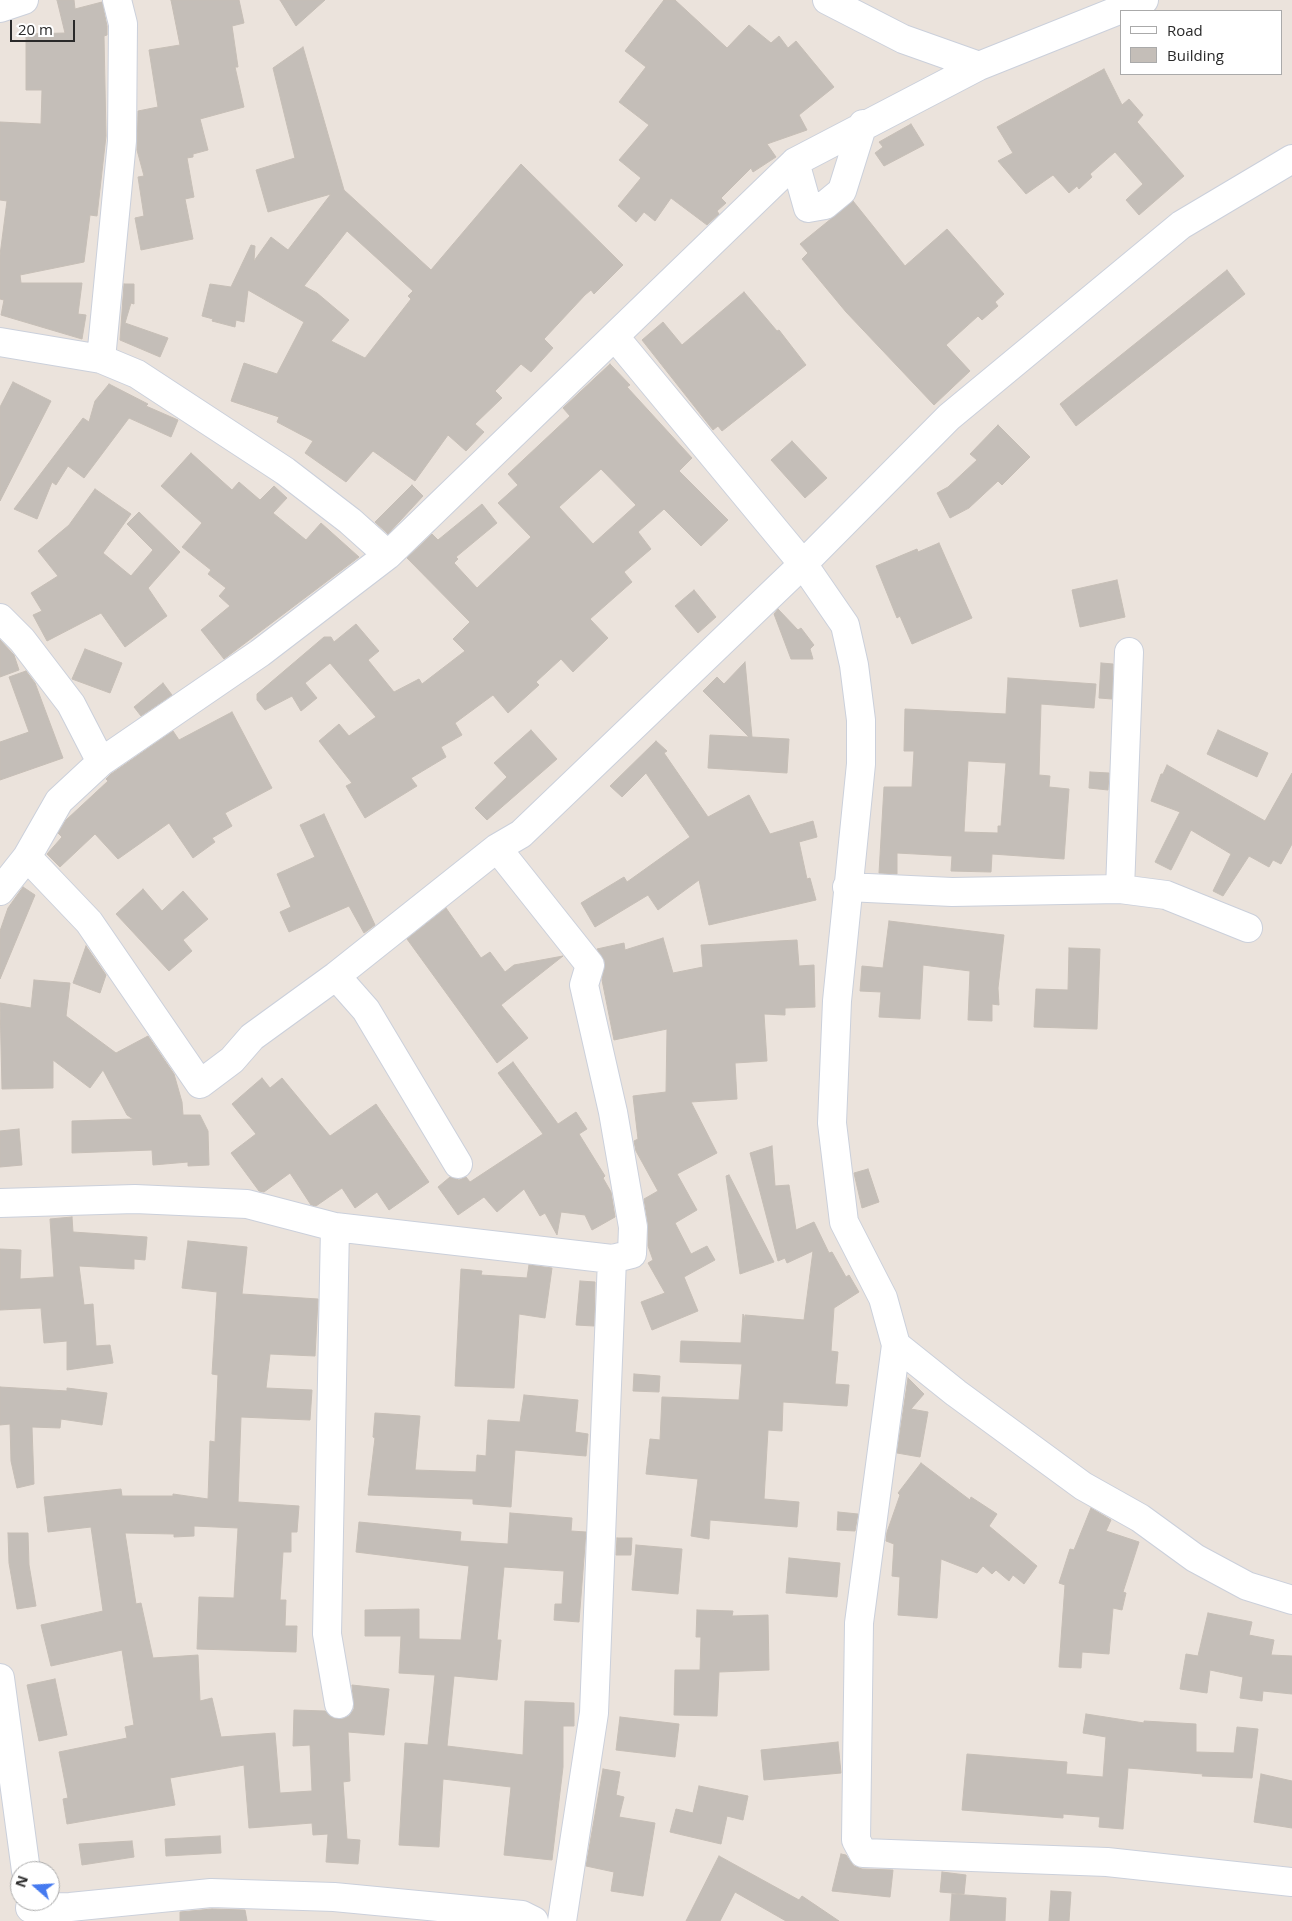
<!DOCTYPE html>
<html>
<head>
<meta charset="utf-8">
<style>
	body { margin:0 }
	#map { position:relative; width:1292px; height:1921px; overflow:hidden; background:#ebe3dc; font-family:"Open Sans",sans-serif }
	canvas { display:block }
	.legend { position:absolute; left:1120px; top:10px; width:162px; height:65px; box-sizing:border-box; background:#fff; border:1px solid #aaa; margin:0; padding:6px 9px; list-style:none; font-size:15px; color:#2a2a2a }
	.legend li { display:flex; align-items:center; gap:10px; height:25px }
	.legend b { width:25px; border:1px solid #aaa }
	.north { position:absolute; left:10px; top:1861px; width:50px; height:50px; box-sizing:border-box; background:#fff; border:1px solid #aaa; border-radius:50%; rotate:289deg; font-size:14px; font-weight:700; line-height:20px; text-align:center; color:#2a2a2a }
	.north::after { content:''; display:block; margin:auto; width:18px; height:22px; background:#457af0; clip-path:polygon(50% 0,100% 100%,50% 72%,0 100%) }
	.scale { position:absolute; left:10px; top:20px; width:65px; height:22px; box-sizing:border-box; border:2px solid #2a2a2a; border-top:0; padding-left:6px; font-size:15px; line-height:18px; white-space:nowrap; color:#2a2a2a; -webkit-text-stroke:4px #fff; paint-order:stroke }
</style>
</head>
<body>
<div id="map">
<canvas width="1292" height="1921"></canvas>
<ul class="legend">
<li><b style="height:6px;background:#fff"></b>Road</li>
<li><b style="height:14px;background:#c4beb8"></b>Building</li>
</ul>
<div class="north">N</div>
<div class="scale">20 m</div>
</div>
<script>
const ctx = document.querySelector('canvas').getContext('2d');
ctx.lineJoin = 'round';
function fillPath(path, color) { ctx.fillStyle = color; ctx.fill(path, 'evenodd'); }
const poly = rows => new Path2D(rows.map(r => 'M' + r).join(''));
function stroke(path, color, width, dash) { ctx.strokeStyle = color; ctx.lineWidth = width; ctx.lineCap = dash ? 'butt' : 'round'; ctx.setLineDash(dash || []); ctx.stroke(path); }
const building = poly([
	[57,0,74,0,75,9,102,2,107,26,107,35,104,36,106,136,97,216,90,215,84,262,20,275,21,283,82,283,78,314,86,315,82,339,1,315,4,300,0,299,0,255,7,201,0,200,0,122,41,124,42,90,26,90,26,34,65,33,57,0],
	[171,0,239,0,244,23,232,26,238,67,235,67,244,107,200,119,208,150,193,154,193,157,187,158,194,197,185,199,193,239,141,250,135,218,144,216,138,177,144,176,137,150,138,111,158,107,149,50,180,45,171,0],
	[280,0,325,0,296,26,280,0],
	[664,0,675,0,727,48,749,25,771,43,779,36,788,48,796,41,834,87,799,115,807,130,767,144,776,157,753,172,751,168,721,198,726,203,717,211,719,214,707,225,671,198,655,221,644,212,636,222,618,206,641,178,619,160,649,125,619,102,646,67,625,51,664,0],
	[303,47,344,190,431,270,521,164,623,265,594,294,591,290,585,295,544,339,553,348,531,372,521,364,495,391,502,398,475,424,484,432,466,451,448,435,415,481,373,451,346,482,305,453,313,441,277,422,279,417,231,401,244,363,277,374,304,322,248,290,244,322,236,320,235,327,212,321,213,319,202,316,210,284,231,287,251,245,255,246,254,261,271,237,288,250,331,194,268,212,256,170,295,158,273,68,303,47],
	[347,231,413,291,408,296,411,299,365,358,331,341,349,320,317,293,304,286,347,231],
	[1104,69,1122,105,1129,99,1143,115,1137,122,1184,176,1139,215,1126,200,1143,184,1115,152,1090,174,1092,177,1079,189,1077,186,1069,193,1053,175,1026,194,998,161,1013,153,997,127,1104,69],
	[911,124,924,145,884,166,875,153,883,147,879,142,911,124],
	[853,201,905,266,947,229,1004,294,995,302,998,306,982,320,978,316,946,345,970,371,934,405,846,312,802,259,808,253,800,244,853,201],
	[1227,270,1245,294,1076,426,1060,404,1227,270],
	[124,284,134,284,134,304,131,303,125,323,168,338,160,357,120,340,124,284],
	[744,292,777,331,779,330,806,365,722,431,718,426,713,430,642,340,663,322,682,345,744,292],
	[610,364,630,385,627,387,692,458,679,471,728,520,701,546,664,509,638,532,651,549,624,572,632,582,590,619,608,638,573,672,561,659,536,682,539,685,508,713,493,695,455,723,462,735,441,747,446,757,411,778,417,786,365,818,346,786,352,783,319,741,339,724,349,736,376,717,330,663,305,683,317,698,301,711,292,696,265,710,257,700,257,694,324,637,331,637,334,642,356,624,379,651,368,660,394,692,419,679,422,684,465,651,453,639,470,622,407,558,432,534,438,540,482,504,497,523,456,557,458,559,454,563,477,588,531,537,498,503,518,485,508,474,570,416,563,408,610,364],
	[601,469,636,505,593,544,559,507,601,469],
	[13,382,51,401,0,501,0,407,13,382],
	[109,384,148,404,146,406,178,420,171,437,129,418,84,478,68,466,56,485,52,482,37,519,14,509,83,418,89,422,95,401,109,384],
	[998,425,1030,457,1002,485,998,481,969,508,950,518,937,493,948,487,977,460,970,454,998,425],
	[792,441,827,478,805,498,771,460,792,441],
	[191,453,232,490,239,482,260,500,274,486,287,498,273,513,306,540,321,523,359,557,224,659,201,630,230,606,219,596,226,588,208,574,211,570,182,547,202,523,161,486,191,453],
	[412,485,423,496,388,534,375,522,412,485],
	[95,489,131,514,103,553,131,576,153,550,127,524,139,512,180,552,148,588,167,616,125,647,101,613,47,641,33,615,42,611,31,593,58,576,38,551,69,525,95,489],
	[939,543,972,618,912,644,900,616,897,618,876,566,917,549,918,552,939,543],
	[1117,580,1125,617,1080,627,1072,590,1117,580],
	[694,590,716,617,698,633,675,606,694,590],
	[778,609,798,630,801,628,814,645,810,649,813,659,791,659,774,614,778,609],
	[0,640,14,655,19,670,0,677,0,640],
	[85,649,122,663,110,693,72,679,85,649],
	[745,662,752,737,789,739,787,773,708,768,710,735,749,737,703,691,717,677,724,684,745,662],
	[1101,663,1113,664,1112,699,1099,698,1101,663],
	[26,671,35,683,63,758,0,780,0,742,29,732,9,677,26,671],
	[1008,678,1096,684,1094,708,1041,704,1039,775,1050,776,1049,787,1069,789,1064,859,992,854,991,872,951,871,952,856,897,853,897,874,879,873,884,787,912,787,914,751,904,751,905,709,1006,714,1008,678],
	[968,761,1006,763,1001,826,998,826,998,833,964,832,968,761],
	[163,683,172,695,141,716,134,707,163,683],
	[232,712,272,788,225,813,232,826,212,838,215,842,193,858,169,823,118,859,95,834,60,867,47,854,62,837,58,833,66,820,108,781,106,779,111,774,173,731,179,740,232,712],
	[531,730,557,759,487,820,475,808,507,777,494,763,531,730],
	[1218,730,1268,753,1257,777,1207,754,1218,730],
	[656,741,667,751,664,753,708,817,749,795,770,834,813,821,817,837,799,842,807,879,810,878,816,900,709,925,699,880,658,910,648,895,595,927,581,903,624,877,627,882,690,837,646,773,622,797,610,786,656,741],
	[1167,765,1265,821,1292,773,1292,844,1281,864,1273,860,1269,867,1249,856,1223,896,1213,891,1231,854,1191,830,1171,870,1155,862,1180,812,1151,801,1161,774,1163,774,1167,765],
	[1090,772,1109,773,1108,790,1089,788,1090,772],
	[324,814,375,925,364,933,349,906,289,932,280,912,291,907,277,874,315,857,300,825,324,814],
	[23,887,35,895,0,979,0,931,8,908,23,887],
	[143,889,162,911,183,891,208,919,183,940,192,951,169,971,116,914,143,889],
	[446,908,481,958,490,952,505,972,514,965,563,956,501,1005,528,1038,497,1063,407,939,446,908],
	[889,921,1004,935,998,988,999,1005,992,1004,992,1021,968,1020,970,971,923,965,920,1019,879,1017,881,992,860,991,862,966,883,968,889,921],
	[663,938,673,973,703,967,701,945,797,940,799,966,814,965,815,1007,785,1008,785,1015,764,1014,767,1061,735,1063,737,1099,691,1102,717,1153,677,1174,697,1210,675,1223,691,1254,707,1246,715,1260,684,1277,698,1311,652,1330,641,1302,665,1293,648,1263,653,1260,648,1246,648,1224,644,1199,658,1191,636,1151,634,1141,638,1139,633,1096,666,1092,667,1029,614,1040,602,980,605,962,597,949,624,943,625,950,663,938],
	[86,946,106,975,100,993,73,983,86,946],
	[1069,948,1100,949,1097,1029,1034,1027,1036,989,1068,990,1069,948],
	[34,980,70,983,66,1016,116,1053,148,1036,174,1074,182,1102,183,1115,200,1115,208,1131,209,1165,188,1166,188,1162,153,1165,152,1150,72,1153,72,1121,133,1119,127,1115,103,1070,90,1088,53,1060,53,1088,2,1089,0,1003,31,1008,34,980],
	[513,1062,558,1124,576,1112,587,1129,579,1134,605,1176,603,1178,611,1192,615,1217,592,1230,585,1215,561,1212,557,1235,545,1213,540,1216,524,1189,497,1212,484,1197,458,1215,438,1187,450,1177,459,1180,466,1177,470,1182,543,1134,498,1073,513,1062],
	[262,1078,270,1088,282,1078,330,1136,376,1104,429,1182,389,1210,377,1192,355,1208,342,1188,316,1206,311,1205,290,1173,264,1192,259,1191,231,1153,256,1134,232,1104,262,1078],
	[19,1129,22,1165,0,1167,0,1131,19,1129],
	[772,1146,775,1186,789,1185,796,1230,814,1222,829,1253,832,1252,846,1277,849,1275,859,1292,834,1308,831,1351,838,1352,835,1384,849,1385,847,1406,783,1402,782,1431,768,1430,764,1499,799,1502,797,1527,710,1520,709,1539,691,1536,698,1479,646,1474,650,1439,660,1440,662,1397,739,1400,742,1364,680,1362,681,1341,741,1343,743,1314,746,1320,745,1315,804,1320,813,1251,787,1263,785,1258,778,1261,750,1153,772,1146],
	[868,1169,879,1202,862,1208,854,1173,868,1169],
	[729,1175,774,1262,740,1274,726,1176,729,1175],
	[72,1217,73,1232,147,1237,145,1260,134,1259,134,1269,79,1266,84,1305,93,1304,96,1346,110,1345,113,1363,67,1370,67,1341,44,1343,41,1308,0,1310,0,1249,21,1250,20,1279,54,1277,50,1219,72,1217],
	[188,1241,247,1247,242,1294,318,1299,315,1356,270,1354,266,1388,312,1390,310,1420,241,1417,238,1502,299,1506,297,1532,291,1532,291,1552,283,1552,280,1600,286,1600,285,1626,297,1626,296,1652,197,1649,199,1597,234,1598,238,1528,194,1526,194,1536,174,1537,174,1534,125,1533,136,1604,141,1603,153,1658,198,1655,200,1701,212,1698,221,1737,275,1733,280,1793,312,1791,310,1745,293,1746,294,1710,325,1711,333,1718,342,1719,349,1716,354,1709,352,1685,389,1689,384,1735,348,1732,350,1781,343,1782,347,1839,360,1840,358,1864,326,1862,328,1834,313,1835,312,1823,249,1828,244,1765,170,1778,175,1805,67,1824,63,1799,68,1798,59,1752,127,1738,125,1727,134,1725,122,1650,51,1666,41,1625,103,1611,91,1527,48,1532,44,1497,121,1489,122,1496,173,1496,173,1494,208,1499,210,1441,215,1442,218,1375,212,1374,217,1292,182,1288,188,1241],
	[529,1265,552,1268,545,1318,519,1314,514,1388,455,1386,461,1269,482,1271,481,1275,527,1278,529,1265],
	[580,1281,595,1282,594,1326,576,1325,580,1281],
	[634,1374,660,1376,659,1392,633,1391,634,1374],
	[908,1378,924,1394,911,1409,928,1412,920,1457,897,1453,908,1378],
	[0,1387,67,1391,67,1388,107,1393,102,1425,61,1419,60,1428,32,1427,34,1484,17,1488,11,1461,10,1424,0,1425,0,1387],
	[524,1395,578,1400,575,1432,588,1434,586,1456,515,1450,511,1507,473,1504,473,1499,368,1495,375,1438,373,1437,375,1413,420,1416,415,1470,476,1472,477,1455,486,1456,488,1420,520,1422,524,1395],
	[921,1463,970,1500,971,1497,997,1514,989,1526,1037,1566,1024,1584,1013,1575,1009,1581,996,1570,992,1574,983,1566,977,1573,941,1559,937,1618,898,1615,900,1577,892,1576,894,1544,886,1541,887,1532,900,1495,898,1493,921,1463],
	[1091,1508,1111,1520,1106,1531,1139,1542,1123,1592,1126,1593,1122,1610,1113,1608,1109,1654,1082,1652,1081,1668,1059,1667,1065,1585,1059,1583,1070,1549,1074,1550,1091,1508],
	[838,1512,858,1514,855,1531,837,1530,838,1512],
	[510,1513,572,1518,571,1531,586,1532,579,1622,554,1620,555,1604,562,1604,564,1571,504,1567,497,1640,501,1640,497,1680,454,1676,447,1746,523,1755,525,1701,574,1703,574,1726,563,1726,563,1767,552,1860,504,1855,511,1787,443,1779,439,1847,399,1845,405,1743,428,1745,435,1675,399,1673,401,1636,365,1636,365,1610,419,1609,419,1639,461,1640,469,1566,356,1552,359,1522,461,1532,460,1541,508,1544,510,1513],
	[8,1533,28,1533,29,1565,36,1606,17,1609,9,1563,8,1533],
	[617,1538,632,1538,631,1555,616,1555,617,1538],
	[636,1545,682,1549,678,1594,632,1590,636,1545],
	[789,1558,840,1563,837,1597,786,1593,789,1558],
	[697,1610,733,1611,732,1616,768,1615,769,1670,719,1672,717,1716,674,1715,675,1670,700,1670,701,1637,696,1637,697,1610],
	[1208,1613,1252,1622,1249,1635,1274,1640,1271,1655,1292,1656,1292,1694,1263,1691,1262,1701,1240,1698,1243,1677,1210,1670,1207,1693,1180,1689,1186,1654,1198,1656,1208,1613],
	[55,1679,67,1735,39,1741,27,1685,55,1679],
	[1086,1714,1144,1723,1144,1721,1196,1724,1196,1752,1234,1753,1237,1727,1258,1729,1252,1778,1202,1776,1203,1774,1128,1768,1123,1829,1099,1827,1100,1817,1063,1814,1063,1818,962,1810,967,1754,1067,1762,1066,1774,1103,1777,1106,1737,1083,1733,1086,1714],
	[620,1717,679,1724,675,1757,616,1750,620,1717],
	[838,1742,841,1773,764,1780,761,1750,838,1742],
	[603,1769,620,1772,616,1795,624,1797,619,1817,655,1823,643,1896,611,1891,614,1872,586,1866,603,1769],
	[1261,1774,1292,1781,1292,1828,1254,1822,1261,1774],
	[699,1786,748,1796,743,1820,727,1816,721,1844,670,1832,676,1809,693,1813,699,1786],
	[220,1836,221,1853,166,1856,165,1839,220,1836],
	[132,1841,134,1857,82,1865,79,1844,132,1841],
	[841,1854,846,1855,854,1866,862,1869,893,1870,890,1897,832,1891,841,1854],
	[719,1856,799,1900,802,1896,839,1921,786,1921,735,1892,720,1921,686,1921,719,1856],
	[942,1872,966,1875,964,1894,940,1892,942,1872],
	[1051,1891,1071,1892,1069,1921,1049,1921,1051,1891],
	[952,1894,1006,1898,1005,1921,950,1921,952,1894],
	[212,1909,245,1910,247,1921,180,1921,180,1912,212,1909]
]);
const minor = poly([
	[827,0,903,39,979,66],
	[0,8,24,0],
	[795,162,808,208,825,205,842,191,863,124],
	[615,337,803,564,845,625,854,665,861,720,861,764,837,1001,832,1123,844,1222,883,1298,896,1345,956,1393,1083,1486,1140,1518,1195,1558,1247,1586,1292,1600],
	[0,342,101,359,137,374,285,471,350,521,388,555],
	[101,359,122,141,123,24,117,0],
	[0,618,22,640,71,704,101,762],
	[497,848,590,965,584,985,613,1112,633,1227,632,1254,612,1259,594,1713,562,1921],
	[27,857,89,922,200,1084,232,1060,252,1037,336,976,497,848,521,834,803,564,949,417,1181,225,1292,159],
	[847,887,952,892,1120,889,1166,895,1248,928],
	[1120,889,1129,652],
	[0,891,27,857,59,801,101,762,260,653,388,555,795,162,979,66,1144,0],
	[336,976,366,1010,458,1164],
	[0,1203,135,1199,247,1204,335,1227,612,1259],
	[335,1227,327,1634,339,1704],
	[896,1345,859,1623,856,1840,863,1853,1107,1862,1292,1882],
	[0,1678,26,1871],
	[30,1908,70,1907,211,1893,334,1897,522,1915,534,1921]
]);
fillPath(building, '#c4beb8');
stroke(building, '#c6beb6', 1);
stroke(minor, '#cbd0db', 30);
stroke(minor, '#fff', 28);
</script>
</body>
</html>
